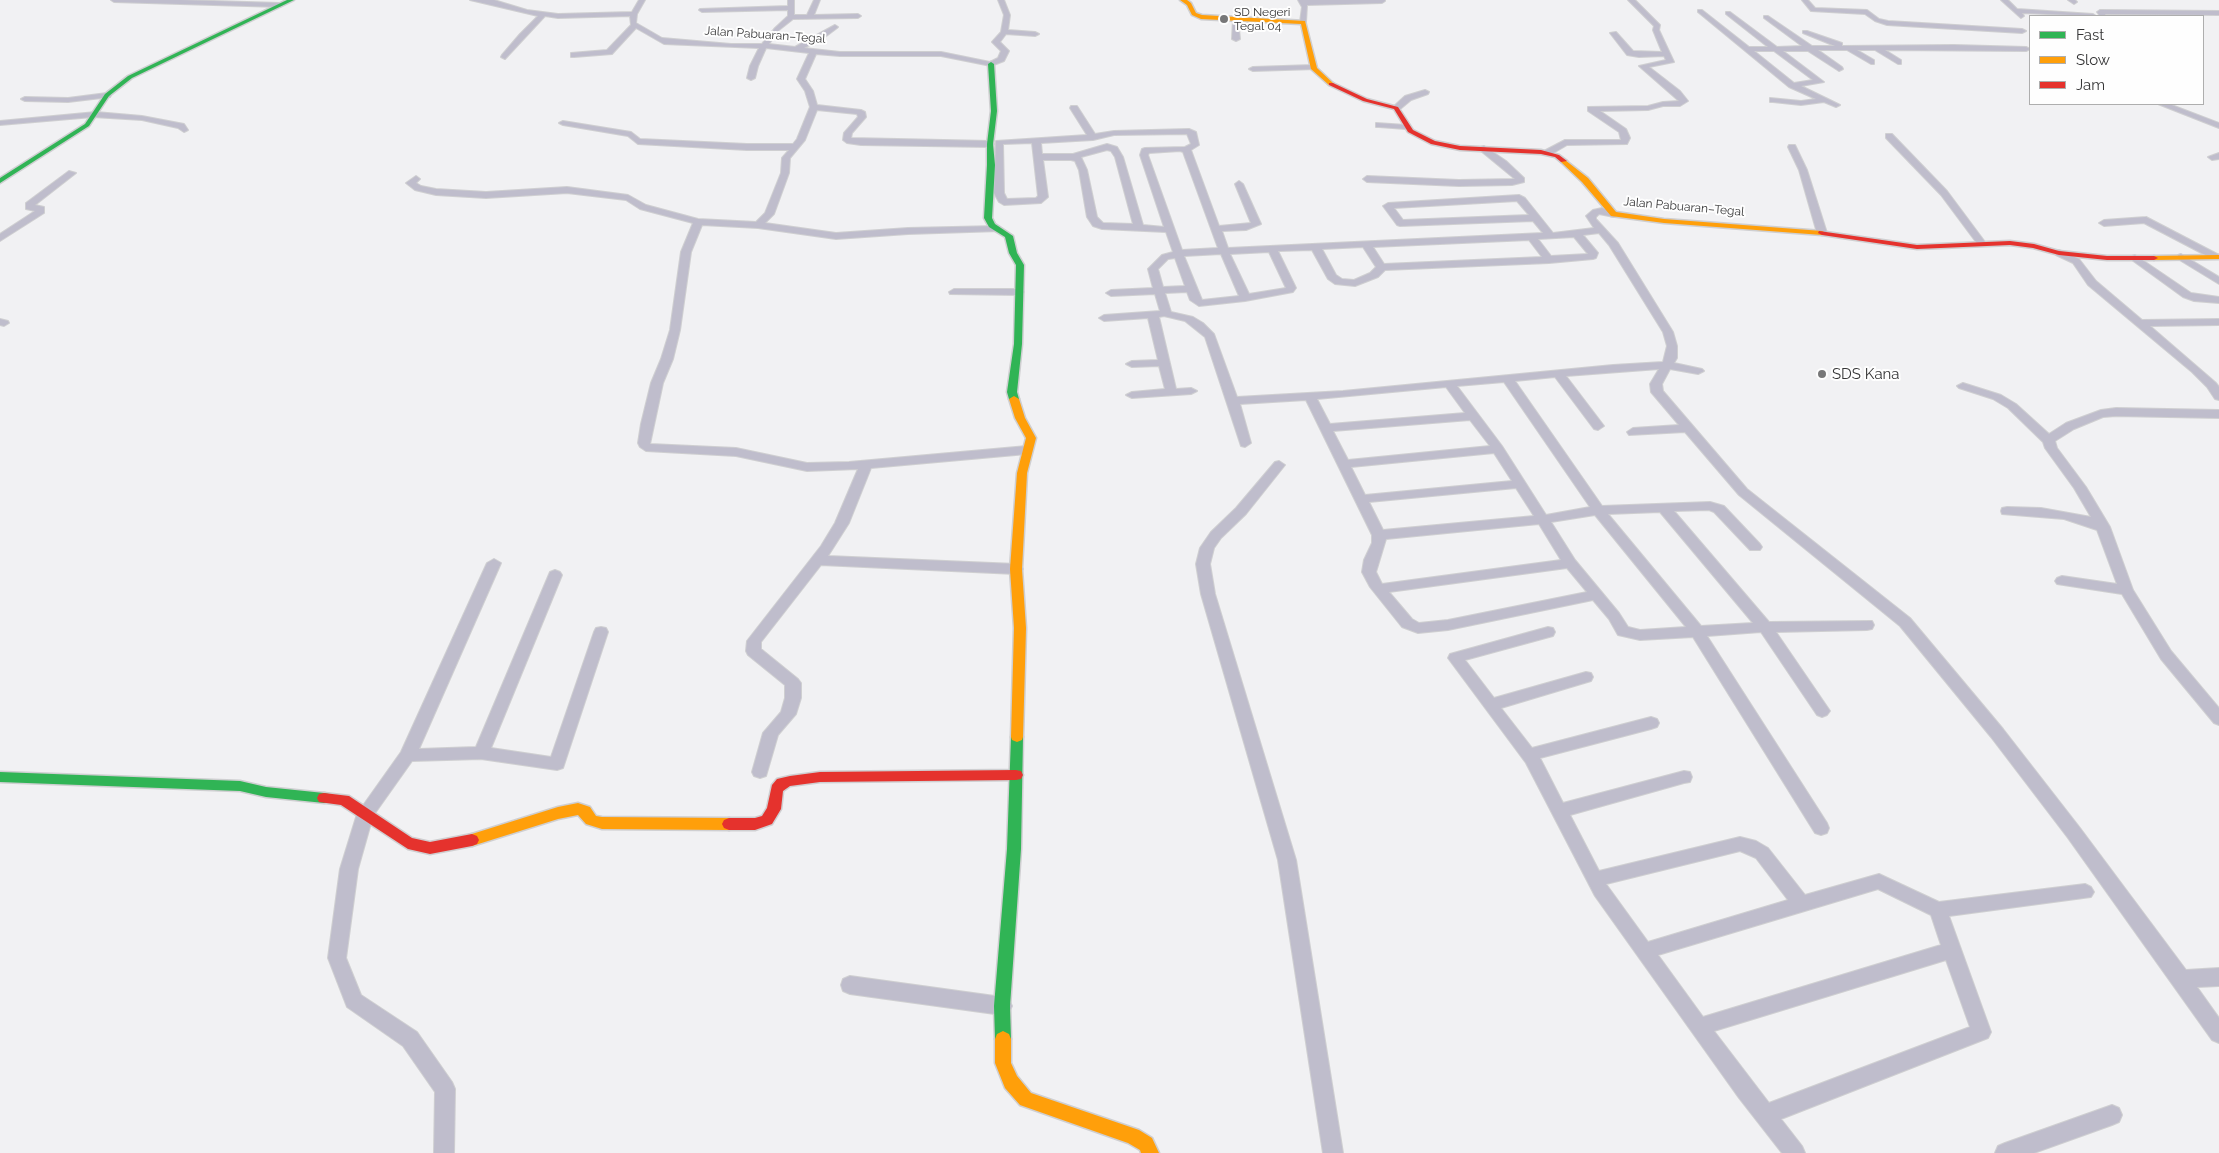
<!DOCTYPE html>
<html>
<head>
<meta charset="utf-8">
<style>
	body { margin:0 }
	#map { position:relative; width:2219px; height:1153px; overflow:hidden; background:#f1f1f3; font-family:Raleway,sans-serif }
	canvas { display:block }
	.legend { position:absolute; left:2029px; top:15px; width:175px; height:90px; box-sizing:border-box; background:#fefefe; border:1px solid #aeaeae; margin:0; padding:6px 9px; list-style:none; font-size:15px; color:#353536 }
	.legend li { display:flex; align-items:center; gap:10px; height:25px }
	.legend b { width:25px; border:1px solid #aeaeae }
</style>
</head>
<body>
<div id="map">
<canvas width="2219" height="1153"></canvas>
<ul class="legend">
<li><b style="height:6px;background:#30b455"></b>Fast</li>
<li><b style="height:6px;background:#ff9f0a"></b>Slow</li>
<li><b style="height:6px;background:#e5322d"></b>Jam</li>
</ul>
</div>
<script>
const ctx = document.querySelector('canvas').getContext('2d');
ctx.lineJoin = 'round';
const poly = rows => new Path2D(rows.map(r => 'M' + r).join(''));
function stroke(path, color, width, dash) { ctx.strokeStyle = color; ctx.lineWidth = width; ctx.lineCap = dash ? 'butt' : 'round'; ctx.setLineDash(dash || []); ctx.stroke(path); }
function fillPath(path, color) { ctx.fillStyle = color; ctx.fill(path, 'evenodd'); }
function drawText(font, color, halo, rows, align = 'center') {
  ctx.font = font + ' Raleway,sans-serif'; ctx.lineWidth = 4; ctx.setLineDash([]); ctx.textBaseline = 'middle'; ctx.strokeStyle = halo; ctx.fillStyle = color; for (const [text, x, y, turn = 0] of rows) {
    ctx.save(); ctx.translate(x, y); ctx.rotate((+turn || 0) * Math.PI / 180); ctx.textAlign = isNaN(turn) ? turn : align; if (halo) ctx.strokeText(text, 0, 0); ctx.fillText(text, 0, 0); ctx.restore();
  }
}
const street = poly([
	[111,0,180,0,280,3,283,5,280,7,114,2,111,0],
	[470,0,494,0,527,10,558,14,632,12,639,0,645,0,637,14,636,23,662,38,731,44,762,44,775,28,788,16,788,10,702,12,699,10,700,9,788,6,788,0,794,0,794,15,807,15,814,0,820,0,814,15,858,14,861,16,858,18,793,19,779,30,769,44,795,47,835,25,838,27,837,28,825,37,804,48,840,52,941,52,990,62,998,58,1001,51,992,42,1001,32,1004,15,998,0,1004,0,1010,15,1008,30,1035,32,1039,34,1035,36,1006,34,1000,42,1009,51,1004,61,991,66,941,56,840,56,816,54,805,79,813,91,817,105,861,110,865,112,866,117,852,133,851,138,990,141,994,144,990,147,861,145,847,143,843,140,844,133,858,117,857,114,817,110,805,140,790,158,789,173,774,214,765,223,836,233,908,228,997,226,1000,227,1000,231,908,234,836,239,758,228,702,225,691,252,680,330,673,359,663,383,650,444,736,448,807,463,849,462,1027,446,1033,450,1027,454,871,468,849,523,828,556,1016,564,1021,566,1023,569,1021,572,1016,574,821,565,761,642,761,649,798,679,801,683,801,698,796,714,778,735,766,776,760,778,754,776,752,772,763,733,781,712,785,698,785,685,748,655,746,651,747,641,821,546,835,523,858,469,807,471,736,456,646,451,640,447,638,443,641,424,651,383,661,359,670,330,681,252,693,223,640,209,626,200,567,193,486,198,436,195,415,190,406,183,416,176,420,179,416,183,421,186,436,189,486,192,567,187,628,195,646,205,698,219,756,222,765,213,781,173,782,158,789,150,747,150,638,144,628,136,563,125,559,123,563,121,631,132,640,139,747,144,793,144,797,139,810,107,805,91,797,79,809,53,766,48,758,66,755,78,751,80,747,78,750,66,759,48,664,44,636,28,612,54,574,57,571,57,571,53,607,50,631,25,630,16,558,18,545,16,505,59,501,57,502,55,520,34,538,16,470,0],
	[1298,0,1385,0,1385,1,1382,3,1307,5,1306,22,1303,24,1300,22,1302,7,1298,0],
	[1628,0,1635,0,1660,25,1659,30,1674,62,1649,67,1680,91,1688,101,1680,106,1663,106,1648,110,1600,111,1626,129,1630,138,1627,144,1567,145,1550,155,1544,155,1544,151,1565,140,1621,140,1619,132,1588,111,1588,107,1648,106,1663,102,1679,101,1639,66,1666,60,1664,56,1639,57,1627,55,1610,33,1616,32,1633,51,1662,52,1653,30,1654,26,1628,0],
	[1802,0,1808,0,1815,8,1867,10,1879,19,1888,21,2022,29,2026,31,2022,33,1887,25,1875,21,1865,14,1811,11,1802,0],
	[2001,0,2008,0,2017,9,2093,14,2096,16,2022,13,2024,16,2021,18,2001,0],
	[2068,0,2075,0,2077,2,2074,4,2068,0],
	[1698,10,1702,10,1749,47,1768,47,1726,14,1726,12,1730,12,1777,47,1802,46,1764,18,1764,16,1768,16,1812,46,1835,46,1803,33,1803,31,1807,31,1842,43,1842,46,1954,45,2026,47,2030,49,2026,51,1885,50,1901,60,1901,64,1898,64,1875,50,1857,50,1874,60,1874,64,1871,64,1847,50,1818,50,1842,67,1843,69,1839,71,1808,51,1783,51,1824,82,1801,86,1840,105,1836,107,1824,102,1801,105,1773,102,1770,102,1770,98,1801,101,1816,99,1789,87,1698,12,1698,10],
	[1754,51,1774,51,1813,80,1794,83,1754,51],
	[2100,10,2219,11,2219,15,2105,14,2106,16,2100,16,2097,12,2100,10],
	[1233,19,1238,20,1240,39,1236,41,1232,39,1233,19],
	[1313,65,1317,67,1316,69,1253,71,1249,69,1253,67,1313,65],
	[1425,90,1429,92,1428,94,1411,100,1399,110,1392,108,1405,96,1425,90],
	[107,93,111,95,110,97,68,102,25,101,21,99,25,97,68,98,107,93],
	[2158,104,2169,104,2219,123,2219,128,2158,104],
	[1071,106,1077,106,1095,134,1114,131,1189,129,1196,132,1199,145,1191,150,1219,226,1251,223,1235,184,1239,181,1243,184,1261,224,1246,230,1222,231,1228,248,1543,233,1533,221,1400,226,1397,225,1383,206,1388,203,1519,195,1525,198,1553,233,1594,228,1586,216,1593,210,1602,208,1617,212,1617,216,1614,217,1599,214,1596,217,1596,219,1618,243,1673,332,1677,346,1677,358,1674,363,1702,369,1704,371,1698,374,1670,369,1662,384,1663,391,1747,489,1910,618,2003,729,2080,828,2186,970,2219,968,2219,986,2197,987,2219,1018,2219,1043,2212,1040,2068,838,1991,737,1900,626,1739,495,1685,432,1629,435,1627,432,1633,428,1679,425,1651,392,1650,384,1659,369,1566,376,1604,426,1598,430,1594,429,1555,377,1515,381,1602,506,1710,502,1724,506,1760,544,1762,547,1760,550,1750,550,1714,512,1709,510,1674,511,1769,622,1872,621,1874,625,1872,629,1867,630,1776,632,1830,711,1827,715,1822,717,1817,715,1761,632,1707,636,1827,823,1829,828,1827,833,1821,835,1815,833,1693,637,1640,640,1618,635,1609,619,1593,600,1448,630,1418,633,1402,627,1370,587,1362,572,1364,560,1372,543,1372,535,1306,400,1240,404,1251,443,1245,447,1241,446,1205,337,1185,321,1164,316,1159,317,1176,389,1191,388,1197,391,1191,394,1132,398,1126,395,1132,392,1165,389,1159,366,1132,367,1126,364,1132,361,1158,360,1148,318,1104,321,1099,318,1104,315,1160,311,1155,294,1111,296,1106,293,1111,290,1153,288,1148,269,1162,255,1173,252,1166,232,1102,229,1093,226,1087,217,1079,170,1075,161,1071,160,1043,160,1048,197,1041,203,1004,205,999,202,994,193,996,141,1087,135,1070,108,1071,106],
	[1187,134,1191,144,1185,147,1145,148,1142,149,1140,155,1164,227,1143,225,1123,157,1117,147,1107,144,1073,154,1042,154,1041,143,1093,140,1114,135,1187,134],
	[1032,143,1038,196,1036,198,1007,199,1004,193,1003,144,1032,143],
	[1107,150,1111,151,1115,157,1133,224,1103,223,1097,217,1087,170,1081,157,1107,150],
	[1180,151,1183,152,1218,248,1182,250,1148,155,1149,153,1180,151],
	[1517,201,1529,215,1403,220,1394,208,1517,201],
	[1599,233,1609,245,1663,332,1667,346,1663,362,1613,365,1343,391,1237,397,1214,334,1203,323,1193,317,1171,312,1165,293,1187,292,1190,300,1199,306,1245,301,1293,292,1296,288,1278,251,1312,250,1328,279,1335,284,1355,286,1378,277,1385,270,1549,263,1593,259,1596,258,1598,253,1583,235,1599,233],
	[1574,237,1588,254,1551,256,1538,239,1574,237],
	[1529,240,1542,257,1384,264,1373,247,1529,240],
	[1363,247,1376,267,1370,273,1354,280,1342,279,1336,275,1322,249,1363,247],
	[1269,252,1286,288,1249,294,1230,254,1269,252],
	[1221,254,1239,296,1202,300,1184,256,1221,254],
	[1175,258,1185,286,1163,287,1158,269,1168,259,1175,258],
	[1504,382,1590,507,1546,515,1502,446,1457,386,1504,382],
	[1446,387,1465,413,1330,424,1317,399,1446,387],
	[1470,420,1490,446,1348,460,1333,431,1470,420],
	[1494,453,1512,481,1365,495,1351,467,1494,453],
	[1516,488,1534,516,1383,530,1369,502,1516,488],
	[1660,512,1753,623,1701,626,1608,514,1660,512],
	[1595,515,1686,627,1640,630,1628,627,1619,613,1575,560,1551,522,1595,515],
	[1539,524,1561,560,1382,584,1376,572,1386,539,1539,524],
	[1567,568,1587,592,1448,620,1419,623,1412,619,1389,592,1567,568],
	[96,112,142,116,184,124,188,130,184,132,178,128,142,120,93,117,0,125,0,121,96,112],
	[1376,123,1406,125,1410,127,1406,129,1379,127,1376,127,1376,123],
	[1886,134,1892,134,1947,191,1985,242,1985,246,1979,246,1941,195,1886,138,1886,134],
	[1789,145,1795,145,1807,170,1827,233,1825,235,1819,235,1817,233,1799,170,1788,147,1789,145],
	[1484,146,1506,161,1524,178,1524,182,1512,185,1459,186,1367,182,1363,179,1367,176,1459,180,1515,179,1481,151,1481,147,1484,146],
	[2219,153,2219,159,2212,160,2208,157,2219,153],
	[69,171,76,173,35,205,44,207,44,213,0,241,0,234,35,211,26,209,26,203,69,171],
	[2146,217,2219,255,2219,259,2213,259,2144,223,2104,226,2099,223,2104,220,2146,217],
	[2059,250,2079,259,2096,281,2142,320,2219,319,2219,325,2150,326,2216,383,2219,387,2219,400,2215,399,2207,387,2192,372,2088,285,2073,263,2056,255,2056,251,2059,250],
	[2181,254,2219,277,2219,284,2178,259,2178,255,2181,254],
	[2135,255,2191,293,2219,297,2219,303,2194,301,2183,297,2132,260,2132,256,2135,255],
	[954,289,1019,289,1024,292,1019,295,950,294,949,292,954,289],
	[0,319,8,321,9,323,4,326,0,325,0,319],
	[1963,383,2001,395,2016,404,2049,434,2066,423,2101,410,2116,408,2219,410,2219,418,2116,416,2103,417,2074,429,2055,441,2057,448,2086,487,2110,527,2133,590,2171,651,2219,708,2219,725,2214,723,2161,659,2122,594,2057,584,2055,581,2057,578,2062,576,2117,584,2097,530,2064,519,2002,514,2001,511,2002,508,2007,507,2041,508,2091,517,2074,488,2045,448,2043,442,2008,408,1993,399,1959,388,1957,386,1963,383],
	[1279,461,1285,465,1246,514,1221,538,1214,548,1210,564,1215,594,1296,860,1343,1153,1323,1153,1278,860,1201,594,1196,564,1200,548,1211,532,1236,508,1275,462,1279,461],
	[494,559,501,563,419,749,476,747,550,572,555,570,560,572,562,575,491,748,551,757,594,632,596,628,601,627,606,628,608,632,563,768,557,770,481,759,412,761,373,816,358,869,346,958,361,995,417,1032,452,1082,455,1089,454,1153,434,1153,435,1092,403,1046,347,1007,328,958,340,869,357,814,401,752,487,563,494,559],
	[1548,627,1553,628,1555,632,1553,636,1465,660,1494,698,1586,672,1591,673,1593,677,1591,681,1501,708,1532,748,1651,717,1657,719,1659,723,1657,727,1651,729,1540,758,1563,803,1684,771,1690,772,1692,777,1690,782,1684,783,1570,815,1599,871,1740,837,1756,841,1768,848,1805,895,1879,874,1939,902,2085,884,2091,887,2094,892,2091,897,1949,916,1991,1032,1988,1038,1781,1119,1802,1146,1805,1153,1782,1153,1739,1098,1595,896,1526,763,1448,658,1450,654,1548,627],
	[1740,851,1756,858,1788,900,1648,942,1606,884,1740,851],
	[1878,889,1931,915,1941,945,1703,1017,1658,955,1878,889],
	[1946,960,1970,1027,1769,1103,1714,1031,1946,960],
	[850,976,1002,997,1009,1000,1012,1006,1009,1012,1002,1015,850,994,843,991,841,985,843,979,850,976],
	[2112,1105,2119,1108,2122,1115,2119,1122,2112,1125,2034,1153,1995,1153,1998,1146,2005,1143,2112,1105]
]);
const fast = poly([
	[287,0,294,0,132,78,109,96,89,126,0,183,0,178,85,124,105,94,128,76,287,0],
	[991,62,994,64,997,111,993,144,995,165,992,218,995,224,1013,236,1017,253,1024,265,1022,344,1017,392,1019,399,1014,402,1009,399,1007,392,1014,344,1016,265,1009,253,1005,237,989,227,984,218,987,165,987,144,991,111,988,64,991,62],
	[1017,732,1022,734,1023,737,1021,849,1010,1006,1011,1039,1009,1044,1003,1047,997,1044,995,1039,994,1006,1007,849,1011,737,1012,734,1017,732],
	[0,772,240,781,266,787,324,793,329,794,331,798,329,802,324,803,266,797,240,791,0,782,0,772]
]);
const slow = poly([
	[1180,0,1187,0,1191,3,1196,13,1202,15,1305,21,1317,68,1334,84,1329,85,1311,69,1301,24,1201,19,1192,15,1187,5,1180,0],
	[1561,160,1565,160,1588,178,1616,212,1664,219,1822,231,1826,233,1822,235,1664,223,1611,216,1582,182,1561,162,1561,160],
	[2219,255,2219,259,2154,260,2150,258,2154,256,2219,255],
	[1014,396,1019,399,1025,418,1036,438,1027,473,1022,569,1026,628,1023,737,1022,740,1017,742,1012,740,1011,737,1014,628,1010,569,1017,473,1026,438,1015,418,1009,399,1014,396],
	[578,803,590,807,596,816,602,817,729,818,734,820,736,824,734,828,729,830,602,829,586,824,578,815,558,819,472,846,467,844,465,840,467,836,472,834,558,807,578,803],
	[1003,1031,1009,1034,1011,1039,1011,1063,1017,1076,1031,1093,1139,1130,1152,1138,1159,1153,1141,1153,1140,1150,1128,1143,1020,1105,1005,1088,995,1063,995,1039,997,1034,1003,1031]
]);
const jam = poly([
	[1329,83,1333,83,1367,99,1398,107,1413,130,1435,141,1460,146,1541,150,1559,155,1567,161,1561,162,1555,157,1541,154,1460,150,1431,144,1408,132,1394,109,1363,101,1329,85,1329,83],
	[1819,231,1917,245,2010,241,2034,244,2059,251,2107,256,2154,256,2158,258,2154,260,2107,260,2059,255,2033,248,2010,245,1917,249,1822,235,1818,233,1819,231],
	[1016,770,1021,771,1023,775,1021,779,1016,780,820,782,790,786,783,791,781,809,772,824,755,830,729,830,724,828,722,824,724,820,729,818,755,818,762,816,767,808,772,785,777,779,790,776,820,772,1016,770],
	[324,793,349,796,412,838,430,842,472,834,477,836,479,840,477,844,472,846,430,854,408,849,341,805,319,802,317,798,319,794,324,793]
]);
const markers = [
	[1224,19,5,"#777778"],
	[1822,374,5,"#777778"]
];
const farPoinames = [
	["SD Negeri",1234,12],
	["Tegal 04",1234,26]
];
const farStreetnames = [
	["Jalan Pabuaran–Tegal",765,35,4],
	["Jalan Pabuaran–Tegal",1684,207,5]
];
const poiNames = [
	["SDS Kana",1832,374]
];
stroke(street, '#cfcfd1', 2);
stroke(fast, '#cfcfd1', 3);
stroke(slow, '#cfcfd1', 3);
stroke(jam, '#cfcfd1', 3);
fillPath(street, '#bfbdcc');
fillPath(fast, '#30b455');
fillPath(slow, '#ff9f0a');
fillPath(jam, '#e5322d');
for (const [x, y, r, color] of markers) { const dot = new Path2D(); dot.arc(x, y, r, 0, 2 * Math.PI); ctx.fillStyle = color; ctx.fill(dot); stroke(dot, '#fefefe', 2); }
drawText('12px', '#353536', '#fefefe', farPoinames, 'left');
drawText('12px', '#353536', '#fefefe', farStreetnames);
drawText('15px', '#353536', '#fefefe', poiNames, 'left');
</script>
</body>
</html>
